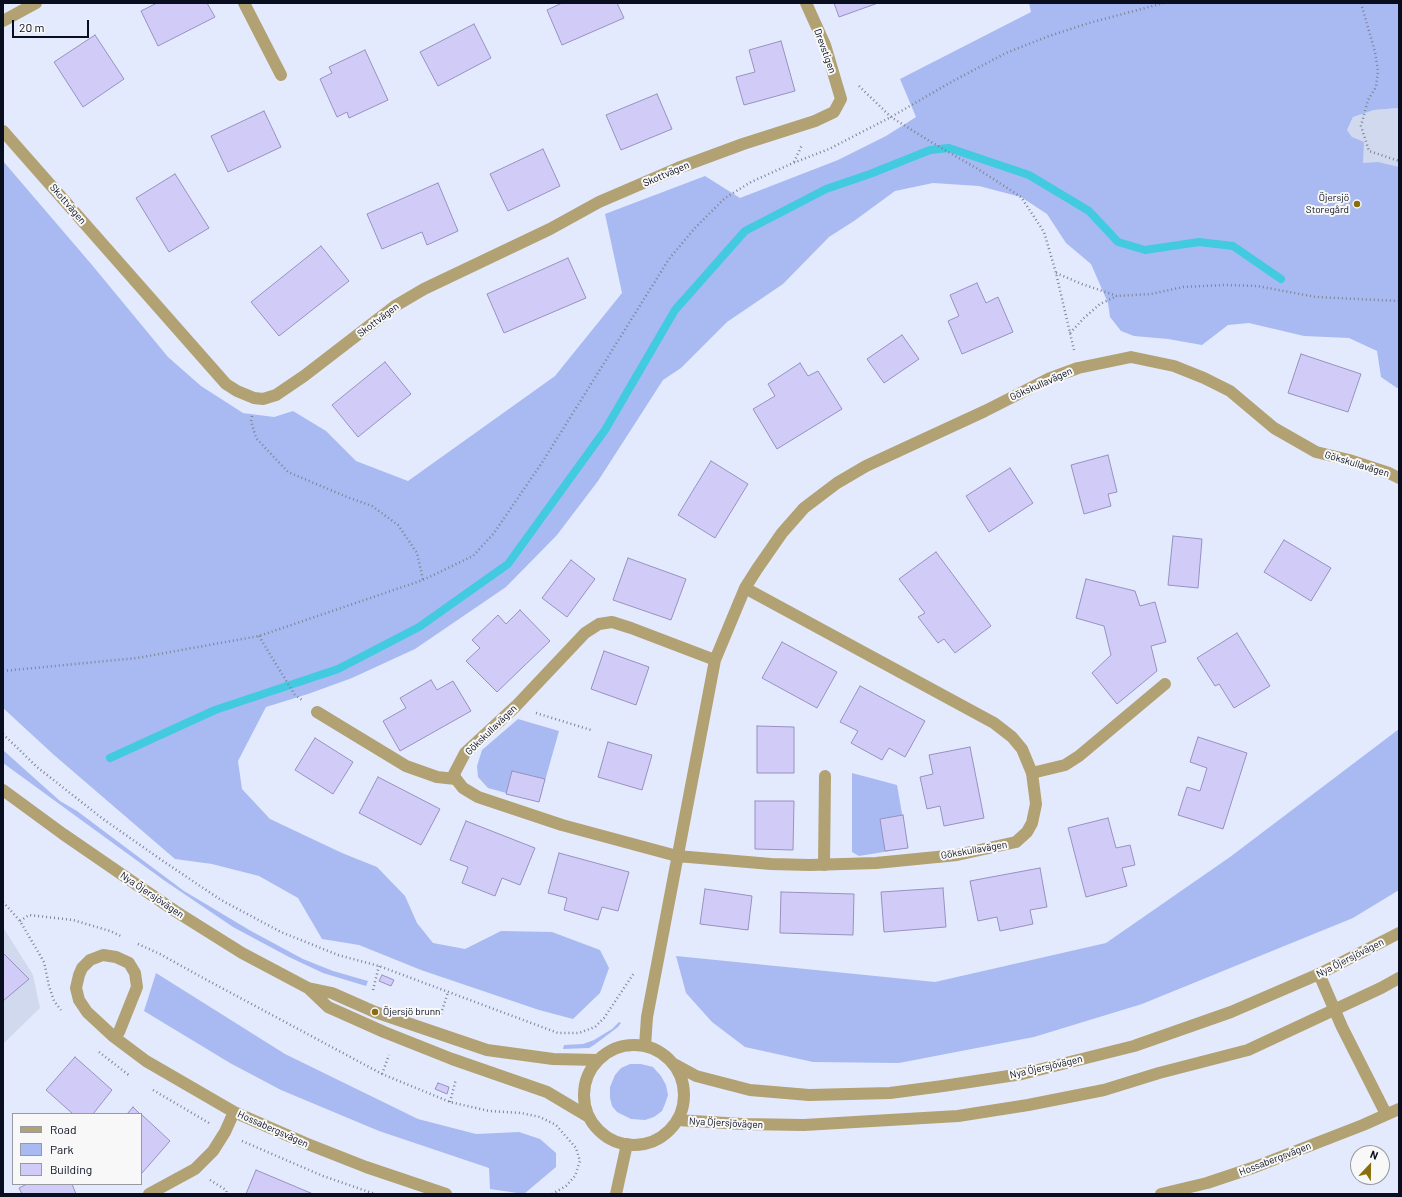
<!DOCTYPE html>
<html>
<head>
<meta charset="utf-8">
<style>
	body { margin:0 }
	#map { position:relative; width:1402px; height:1197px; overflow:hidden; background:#e3eafe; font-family:Barlow,sans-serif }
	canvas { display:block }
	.frame { position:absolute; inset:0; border:4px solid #090e1e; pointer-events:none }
	.legend { position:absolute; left:12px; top:1113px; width:130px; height:72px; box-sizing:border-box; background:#f8f8f8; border:1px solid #989aa1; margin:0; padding:5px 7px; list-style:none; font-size:12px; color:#090e1e }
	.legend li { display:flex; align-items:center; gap:8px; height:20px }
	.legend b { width:20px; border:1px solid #989aa1 }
	.north { position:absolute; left:1350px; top:1145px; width:40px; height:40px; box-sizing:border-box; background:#f8f8f8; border:1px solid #989aa1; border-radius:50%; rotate:22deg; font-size:11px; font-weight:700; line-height:16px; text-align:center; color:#090e1e }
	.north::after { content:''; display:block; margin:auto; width:14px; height:18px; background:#8a6e0e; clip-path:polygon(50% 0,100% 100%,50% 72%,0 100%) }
	.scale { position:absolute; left:12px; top:20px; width:77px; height:18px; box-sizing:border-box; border:2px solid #090e1e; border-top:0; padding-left:5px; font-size:12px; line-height:14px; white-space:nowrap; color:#090e1e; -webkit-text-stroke:3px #f8f8f8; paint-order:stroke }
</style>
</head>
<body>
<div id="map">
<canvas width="1402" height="1197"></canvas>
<div class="frame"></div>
<ul class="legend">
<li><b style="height:5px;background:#b2a172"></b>Road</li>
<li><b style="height:11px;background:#a8baf1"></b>Park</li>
<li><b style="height:11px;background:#d1ccf7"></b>Building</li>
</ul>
<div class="north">N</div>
<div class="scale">20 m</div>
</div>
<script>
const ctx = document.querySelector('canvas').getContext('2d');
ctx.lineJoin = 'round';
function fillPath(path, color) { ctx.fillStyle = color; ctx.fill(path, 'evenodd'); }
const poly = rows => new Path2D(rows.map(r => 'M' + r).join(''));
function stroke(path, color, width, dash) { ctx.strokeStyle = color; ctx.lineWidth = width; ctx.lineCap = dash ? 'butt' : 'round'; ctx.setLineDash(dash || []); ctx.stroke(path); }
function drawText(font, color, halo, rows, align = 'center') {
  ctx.font = font + ' Barlow,sans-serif'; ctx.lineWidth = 4; ctx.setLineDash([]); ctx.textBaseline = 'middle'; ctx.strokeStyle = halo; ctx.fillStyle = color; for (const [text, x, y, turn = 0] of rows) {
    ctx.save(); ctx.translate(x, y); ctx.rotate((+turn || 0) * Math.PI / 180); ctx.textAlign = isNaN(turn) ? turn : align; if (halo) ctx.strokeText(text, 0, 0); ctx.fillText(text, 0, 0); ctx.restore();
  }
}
const built = poly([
	[1399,108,1399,284,1352,137,1347,130,1353,117,1374,110],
	[3,927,33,975,40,1008,3,1044]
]);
const green = poly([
	[1029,3,1399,3,1399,108,1374,110,1353,117,1347,130,1352,137,1364,142,1363,163,1378,162,1399,167,1399,387,1397,388,1381,377,1377,351,1349,338,1304,336,1249,323,1228,325,1202,345,1168,339,1134,336,1121,331,1110,317,1108,303,1091,264,1066,243,1047,214,1021,197,979,186,933,183,895,191,854,221,829,237,783,284,727,322,681,368,663,380,598,481,557,535,506,587,415,649,352,678,308,694,266,707,238,761,242,789,270,819,342,853,377,867,405,896,417,923,433,943,465,949,501,931,552,932,600,950,609,968,600,993,573,1019,539,1010,421,970,359,945,322,939,298,898,259,876,212,864,175,859,54,755,3,708,3,161,92,265,168,357,201,386,243,413,274,417,293,411,326,431,356,461,408,481,555,376,622,293,605,214,705,176,740,198,838,160,886,136,916,117,900,79,1031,12],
	[518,719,559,731,539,802,488,788,478,777,477,766,482,750],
	[1399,729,1399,890,1353,918,1142,1004,1034,1037,899,1063,813,1062,745,1047,712,1022,686,993,676,956,935,982,1106,943,1230,857],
	[3,750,60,801,77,811,184,891,251,931,303,959,333,971,368,981,366,986,323,973,289,957,233,927,165,881,3,763],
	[852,773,897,785,908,848,859,856,852,852],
	[156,973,285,1054,418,1119,476,1134,519,1132,540,1139,556,1153,556,1167,524,1194,490,1189,489,1168,379,1131,281,1090,230,1063,144,1011],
	[619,1022,621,1023,618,1027,594,1045,589,1048,563,1049,564,1045,583,1044,594,1040,612,1029],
	[630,1064,641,1064,653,1067,661,1076,666,1085,668,1095,665,1104,662,1111,654,1117,645,1120,631,1119,617,1112,612,1106,610,1098,610,1087,615,1075,621,1068]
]);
const stream = poly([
	[110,758,215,710,338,669,419,627,508,564,605,430,675,310,745,231,826,189,870,174,930,150,949,148,1029,175,1089,211,1118,242,1145,250,1199,242,1233,246,1281,279]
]);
const building = poly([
	[157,3,207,3,215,17,158,46,141,11,157,3],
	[562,3,617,3,624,18,562,45,547,10,562,3],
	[834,3,878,3,839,17,834,3],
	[474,24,491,58,438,86,420,52,474,24],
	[95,35,124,79,83,107,54,62,95,35],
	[781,41,795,91,744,105,736,77,755,72,749,50,781,41],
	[365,50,388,100,349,118,347,112,337,117,320,79,332,73,329,67,365,50],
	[657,94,672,129,621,150,606,115,657,94],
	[264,111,281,147,228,172,211,136,264,111],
	[543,149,560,186,508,211,490,174,543,149],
	[175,174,209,228,169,252,136,198,175,174],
	[438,183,458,231,427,245,422,232,382,249,367,214,438,183],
	[321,246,349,281,279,336,251,302,321,246],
	[568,258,586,298,504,333,487,294,568,258],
	[977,283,986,303,998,297,1013,332,962,354,948,321,959,316,950,295,977,283],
	[902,335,919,359,884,383,867,359,902,335],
	[1301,354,1361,374,1348,412,1288,393,1301,354],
	[385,362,411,394,358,437,332,405,385,362],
	[800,363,808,376,818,371,842,409,777,449,753,409,775,396,768,384,800,363],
	[1108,455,1117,492,1108,494,1111,506,1084,514,1071,465,1108,455],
	[711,461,748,484,715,538,678,515,711,461],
	[1010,468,1033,503,989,532,966,496,1010,468],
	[1173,536,1202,539,1198,588,1168,585,1173,536],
	[1284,540,1331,568,1311,601,1264,572,1284,540],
	[936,552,991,626,955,653,944,639,938,643,918,617,925,613,899,579,936,552],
	[628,558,686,579,671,620,613,600,628,558],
	[571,560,595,579,567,617,542,598,571,560],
	[1086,579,1135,591,1140,606,1155,602,1166,642,1151,646,1157,671,1117,704,1092,673,1111,655,1104,626,1076,618,1086,579],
	[520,610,550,641,497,692,466,661,480,648,472,640,498,615,506,624,520,610],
	[1237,633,1270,686,1234,708,1219,684,1215,686,1197,658,1237,633],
	[782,642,837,672,817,708,762,678,782,642],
	[604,651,649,667,636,705,591,689,604,651],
	[431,680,437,690,453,681,471,711,400,751,383,721,406,708,400,698,431,680],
	[860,686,925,721,905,757,889,748,882,760,851,743,858,731,840,722,860,686],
	[757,726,794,727,794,773,757,773,757,726],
	[1198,737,1247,753,1223,829,1178,815,1187,787,1200,791,1207,768,1190,762,1198,737],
	[315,738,353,762,333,794,295,770,315,738],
	[608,742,652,755,642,790,598,777,608,742],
	[970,747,984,818,944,826,940,806,927,809,920,777,933,774,929,755,970,747],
	[512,771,545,779,539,802,506,794,512,771],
	[378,777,440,809,421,845,359,813,378,777],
	[755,801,794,801,793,850,755,849,755,801],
	[903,815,908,848,885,851,880,819,903,815],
	[1108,818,1116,848,1130,845,1135,865,1122,868,1127,886,1086,897,1068,828,1108,818],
	[466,821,535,848,520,885,502,878,495,896,462,883,468,867,450,860,466,821],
	[559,853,629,872,618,911,602,907,598,920,564,910,567,898,548,893,559,853],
	[1040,868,1047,907,1030,910,1033,924,1000,931,997,917,978,921,970,881,1040,868],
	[943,888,946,927,884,932,881,892,943,888],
	[705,889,752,896,748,930,700,924,705,889],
	[781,892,854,894,853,935,780,933,781,892],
	[3,953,29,979,3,1001,3,953],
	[382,975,394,980,391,986,379,981,382,975],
	[75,1057,112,1090,93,1114,73,1114,46,1090,75,1057],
	[438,1083,449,1087,447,1094,435,1089,438,1083],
	[133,1107,140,1114,127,1114,133,1107],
	[141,1114,170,1141,142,1173,141,1172,141,1114],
	[256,1170,313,1194,246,1194,256,1170],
	[27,1184,72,1184,76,1194,22,1194,19,1188,27,1184]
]);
const path = poly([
	[1361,3,1375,52,1378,71,1376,87,1368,100,1361,126,1369,151,1399,161],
	[859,86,891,117,931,142,978,169,1021,197,1044,232,1056,273,1074,350],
	[794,162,802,145],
	[1056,273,1082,284,1117,296,1151,294,1183,287,1225,285,1257,286,1316,297,1399,301],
	[1070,333,1084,318,1100,304,1117,296],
	[252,416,251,421,256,438,288,472,347,497,372,506,398,525,417,553,423,580],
	[259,636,271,656,295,695,302,700],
	[3,671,137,658,259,636,423,580,473,556,494,533,543,461,669,259,694,229,725,198,751,182,793,163,829,149,891,117,953,81,1006,53,1049,36,1089,23,1164,3],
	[536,713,591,730],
	[3,734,37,767,103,819,163,861,221,900,281,932,338,955,379,966,558,1033,579,1033,595,1027,604,1018,634,973],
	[3,902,20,921,44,962,49,986,54,1001,61,1010],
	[20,921,29,915,73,920,110,931,123,937],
	[138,944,160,954,205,979,382,1074,450,1102,489,1111,521,1113,540,1117,556,1125,576,1148,580,1161,575,1176,566,1186,552,1194],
	[373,990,379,966],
	[441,1014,448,992],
	[99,1052,130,1076],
	[382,1074,389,1055],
	[153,1090,209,1123],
	[450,1102,456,1079],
	[242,1141,323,1176,375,1194],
	[210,1180,226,1190,227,1194]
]);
const service = poly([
	[244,3,281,75],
	[317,712,406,766,437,777,456,779],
	[1032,773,1065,765,1079,756,1165,684],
	[824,865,825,776]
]);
const minor = poly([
	[3,21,36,3],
	[3,131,226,384,237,391,254,398,263,399,276,395,304,376,395,306,424,289,550,229,599,202,678,168,743,144,815,121,834,112,841,99,825,45,806,3],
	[715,660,631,628,612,622,599,624,585,633,516,706,465,753,454,774,456,779,463,788,478,797,562,825,677,856,771,864,810,865,876,863,957,855,1016,842,1027,832,1032,823,1036,804,1032,773,1022,749,1012,737,994,723,745,588],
	[1319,974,1342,1027,1386,1114],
	[114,1037,119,1032,137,987,135,973,129,963,116,957,103,955,90,960,82,968,79,975,76,988,79,1000,87,1012,114,1037,146,1061,234,1112,305,1143,366,1167,446,1194],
	[645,1046,647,1017,656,970,715,660,745,588,757,569,782,533,804,508,837,483,866,466,985,411,1048,379,1078,368,1131,357,1174,366,1204,378,1230,391,1274,428,1316,452,1349,460,1389,473,1399,478],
	[149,1194,195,1169,213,1151,225,1132,234,1112],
	[616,1194,627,1144],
	[1161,1194,1207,1183,1255,1167,1363,1125,1399,1109]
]);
const tertiary = poly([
	[3,790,63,834,175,911,242,953,308,988,328,1007,384,1032,452,1059,547,1092,589,1117],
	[308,988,332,993,375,1012,487,1050,553,1059,598,1060],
	'584 1095a50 50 0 1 1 100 0a50 50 0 1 1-100 0Z',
	[674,1064,696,1076,750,1090,809,1095,890,1093,943,1086,1022,1074,1134,1046,1231,1012,1319,974,1399,933],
	[677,1120,742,1124,804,1125,958,1116,1028,1105,1104,1090,1159,1073,1248,1050,1381,988,1399,978]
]);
const markers = [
	[1357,204,4,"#8a6e0e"],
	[375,1012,4,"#8a6e0e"]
];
const streetNames = [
	["Drevstigen",825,51,70],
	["Skottvägen",666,174,-23],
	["Skottvägen",68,204,49],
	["Skottvägen",378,320,-37],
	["Gökskullavägen",1041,384,-24],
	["Gökskullavägen",1357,464,17],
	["Gökskullavägen",491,730,-44],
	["Gökskullavägen",974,850,-10],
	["Nya Öjersjövägen",152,895,34],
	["Nya Öjersjövägen",1350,958,-27],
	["Nya Öjersjövägen",1046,1067,-13],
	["Nya Öjersjövägen",726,1123,3],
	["Hossabergsvägen",273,1129,24],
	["Hossabergsvägen",1275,1159,-21]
];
const poiNames = [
	["Öjersjö",1349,198],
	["Storegård",1349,210],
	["Öjersjö brunn",383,1012,"left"]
];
fillPath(built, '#d1d9ef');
fillPath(green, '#a8baf1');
stroke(stream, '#41cae0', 8);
fillPath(building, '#d1ccf7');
stroke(building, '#9790c1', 1);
stroke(path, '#7c8395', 2.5, [1, 3]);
stroke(service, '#b2a172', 12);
stroke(minor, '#b2a172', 12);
stroke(tertiary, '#b2a172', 12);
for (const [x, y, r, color] of markers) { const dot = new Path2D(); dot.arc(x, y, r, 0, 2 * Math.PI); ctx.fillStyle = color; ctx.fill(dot); stroke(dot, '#f8f8f8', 1.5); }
drawText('10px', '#090e1e', '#f8f8f8', streetNames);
drawText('10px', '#090e1e', '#f8f8f8', poiNames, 'right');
</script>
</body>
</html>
